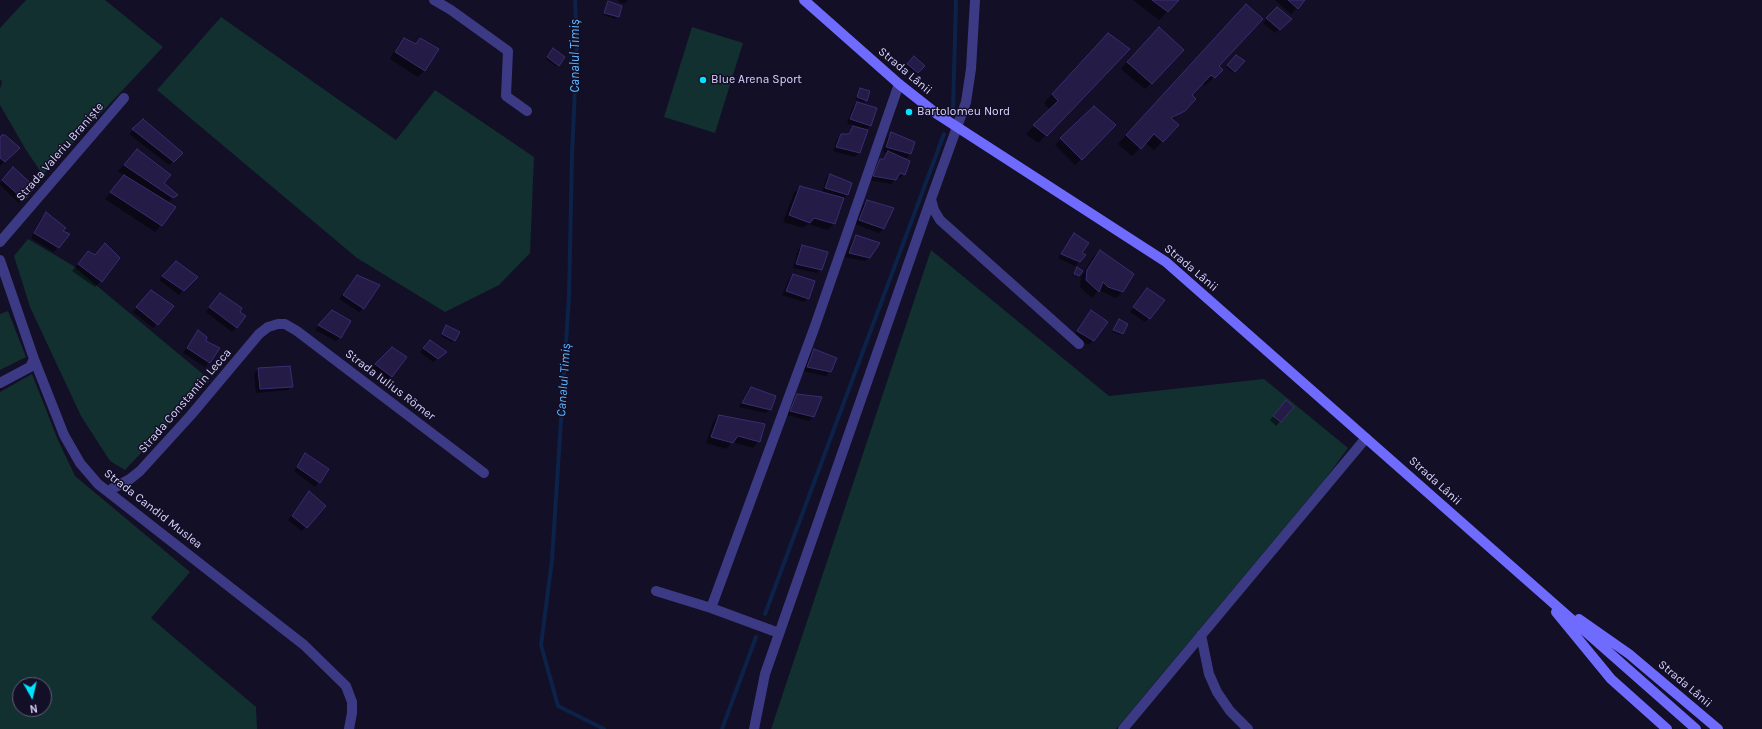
<!DOCTYPE html>
<html>
<head>
<meta charset="utf-8">
<style>
	body { margin:0 }
	#map { position:relative; width:1762px; height:729px; overflow:hidden; background:#130f26; font-family:Karla,sans-serif }
	canvas { display:block }
	.north { position:absolute; left:12px; top:677px; width:40px; height:40px; box-sizing:border-box; background:#130f26; border:1px solid #625e7d; border-radius:50%; rotate:172deg; font-size:11px; font-weight:700; line-height:16px; text-align:center; color:#d9d4ff }
	.north::after { content:''; display:block; margin:auto; width:14px; height:18px; background:#00e5ff; clip-path:polygon(50% 0,100% 100%,50% 72%,0 100%) }
</style>
</head>
<body>
<div id="map">
<canvas width="1762" height="729"></canvas>
<div class="north">N</div>
</div>
<script>
const ctx = document.querySelector('canvas').getContext('2d');
ctx.lineJoin = 'round';
function fillPath(path, color) { ctx.fillStyle = color; ctx.fill(path, 'evenodd'); }
const poly = rows => new Path2D(rows.map(r => 'M' + r).join(''));
function stroke(path, color, width, dash) { ctx.strokeStyle = color; ctx.lineWidth = width; ctx.lineCap = dash ? 'butt' : 'round'; ctx.setLineDash(dash || []); ctx.stroke(path); }
function drawText(font, color, halo, rows, align = 'center') {
  ctx.font = font + ' Karla,sans-serif'; ctx.lineWidth = 3; ctx.setLineDash([]); ctx.textBaseline = 'middle'; ctx.strokeStyle = halo; ctx.fillStyle = color; for (const [text, x, y, turn = 0] of rows) {
    ctx.save(); ctx.translate(x, y); ctx.rotate((+turn || 0) * Math.PI / 180); ctx.textAlign = isNaN(turn) ? turn : align; if (halo) ctx.strokeText(text, 0, 0); ctx.fillText(text, 0, 0); ctx.restore();
  }
}
const green = poly([
	[26,0,105,0,163,47,43,175,26,150,0,105,0,89,2,81,0,80,0,28],
	[221,17,396,140,435,90,534,157,530,253,499,285,445,312,357,258,157,90],
	[692,27,743,43,715,133,664,117],
	[28,239,72,265,210,380,125,470,110,461,81,416,30,307,14,256],
	[931,250,1109,396,1264,379,1348,448,1326,478,1116,729,771,729],
	[8,311,26,357,0,370,0,314],
	[32,374,58,440,75,476,190,572,151,618,256,707,257,729,0,729,0,392],
	[20,685,44,685,44,709,20,709]
]);
const shadow = poly([
	[619,0,628,0,625,4,618,2],
	[1133,0,1178,0,1159,20],
	[1275,0,1304,0,1291,14],
	[608,3,621,7,616,19,603,15],
	[1277,9,1290,19,1275,33,1263,23],
	[1238,14,1218,67,1221,70,1205,86,1202,83,1191,95,1184,110,1172,120,1178,125,1154,150,1145,143,1132,156,1118,144],
	[1152,34,1183,51,1145,89,1121,69],
	[404,39,415,45,420,39,438,50,424,71,418,77,390,59,398,45],
	[1099,43,1046,135,1038,143,1026,134,1050,110,1044,103],
	[551,51,559,65,557,67,546,59],
	[1236,56,1243,62,1233,73,1226,67],
	[914,58,923,66,916,74,906,66],
	[860,89,866,100,864,102,855,99],
	[857,103,876,109,870,126,866,130,859,153,855,157,833,151,837,139,842,135,847,135,855,126,847,123,853,107],
	[1094,107,1115,125,1075,165,1055,145],
	[143,121,182,153,169,165,129,134],
	[891,134,913,142,910,154,906,158,901,157,901,158,904,174,900,178,897,177,891,184,869,180,876,164,882,160,888,153,883,151,887,138],
	[0,138,19,148,0,166],
	[131,157,177,195,167,203,175,208,155,232,105,199,125,176,118,171],
	[13,169,34,188,19,203,0,185,0,183],
	[830,175,847,195,843,199,834,223,828,230,808,224,803,228,783,222,794,193,800,187,822,193,826,179],
	[867,201,883,229,879,233,855,224,863,205],
	[46,213,62,231,68,235,54,252,31,238,42,217],
	[1074,235,1080,253,1085,255,1075,266,1058,258],
	[856,236,870,257,865,261,845,257,852,241],
	[802,246,821,269,817,273,793,268,798,250],
	[1100,251,1122,292,1116,298,1099,290,1092,298,1080,287,1081,277,1093,257],
	[88,252,95,255,101,281,95,287,72,271],
	[172,266,196,277,179,295,159,280],
	[1076,270,1082,271,1077,277,1073,275],
	[793,275,808,298,804,302,782,295,789,279],
	[353,280,363,308,359,312,339,299],
	[1147,289,1149,318,1145,322,1130,312],
	[147,295,157,324,153,328,133,312],
	[216,299,236,328,232,332,206,312],
	[332,311,340,337,336,341,315,330],
	[1091,311,1106,322,1089,345,1074,336],
	[1118,322,1123,334,1121,335,1112,332],
	[445,328,454,340,452,342,441,336],
	[198,331,205,342,218,348,205,367,183,353],
	[430,341,442,356,433,362,420,352],
	[392,348,391,376,387,380,372,369],
	[814,350,830,371,826,376,803,371,810,354],
	[258,369,292,386,288,390,256,393,254,374],
	[752,388,770,409,766,413,739,407,747,392],
	[798,395,813,417,809,421,787,415,793,399],
	[1286,401,1293,407,1276,426,1270,420],
	[719,416,759,441,753,448,732,442,726,449,706,443,713,422],
	[305,454,327,470,315,487,294,471],
	[309,492,306,527,302,531,288,520]
]);
const stream = poly([
	[575,0,577,42,572,155,569,296,552,560,541,645,558,706,604,729],
	[953,111,956,0],
	[765,614,944,134],
	[722,729,756,637]
]);
const building = poly([
	[1152,0,1179,0,1168,12,1152,0],
	[1288,0,1305,0,1298,9,1288,0],
	[608,1,622,6,619,17,604,13,608,1],
	[1246,4,1263,19,1219,66,1223,70,1215,78,1211,75,1192,95,1196,99,1185,111,1171,118,1179,125,1163,142,1154,134,1141,149,1126,135,1246,4],
	[1277,7,1292,19,1280,30,1266,18,1277,7],
	[1159,27,1184,50,1152,84,1127,62,1159,27],
	[1108,33,1130,49,1047,136,1033,125,1058,101,1052,94,1108,33],
	[404,38,416,44,420,38,439,49,425,71,395,52,404,38],
	[553,48,565,57,559,66,547,57,553,48],
	[1236,55,1245,61,1235,72,1227,65,1236,55],
	[914,56,925,66,918,73,907,64,914,56],
	[860,88,870,91,867,101,857,97,860,88],
	[857,102,877,108,871,126,850,119,857,102],
	[1094,106,1116,125,1082,160,1060,138,1094,106],
	[143,119,183,153,174,162,132,129,143,119],
	[853,126,868,130,860,153,836,147,841,134,849,134,853,126],
	[891,132,915,142,911,154,886,147,891,132],
	[2,135,5,135,20,148,5,162,0,158,0,137,2,135],
	[137,149,171,175,164,183,178,195,173,198,124,165,137,149],
	[888,151,910,161,905,175,900,173,896,180,873,176,880,159,884,159,888,151],
	[13,167,35,187,24,200,2,180,13,167],
	[830,174,852,183,848,195,825,188,830,174],
	[124,175,176,207,162,226,110,192,124,175],
	[800,186,844,198,835,224,814,218,810,223,789,215,800,186],
	[867,200,894,208,884,229,859,220,867,200],
	[46,212,66,228,63,231,70,234,59,248,34,233,46,212],
	[1074,233,1089,243,1082,253,1086,255,1080,262,1061,254,1074,233],
	[856,235,880,243,870,258,849,253,856,235],
	[105,243,120,258,102,282,78,264,88,251,95,255,105,243],
	[802,245,828,252,822,270,796,264,802,245],
	[1100,250,1134,274,1123,292,1108,287,1103,282,1099,292,1086,280,1087,270,1100,250],
	[176,261,198,277,184,291,162,276,176,261],
	[1077,267,1083,271,1079,276,1074,274,1077,267],
	[793,274,815,281,809,299,786,291,793,274],
	[357,275,380,285,364,309,343,295,357,275],
	[1147,288,1165,300,1150,319,1133,307,1147,288],
	[151,290,174,306,158,325,136,307,151,290],
	[220,293,242,308,240,312,246,316,237,328,209,307,220,293],
	[332,310,351,321,341,338,318,325,332,310],
	[1091,310,1108,322,1094,341,1077,331,1091,310],
	[1119,319,1128,324,1123,334,1113,330,1119,319],
	[446,325,460,332,455,341,442,334,446,325],
	[198,330,207,337,206,341,220,348,210,363,187,348,198,330],
	[430,340,447,352,438,359,423,348,430,340],
	[392,347,407,357,392,377,375,364,392,347],
	[814,349,837,358,831,372,807,367,814,349],
	[290,366,293,387,260,389,258,368,290,366],
	[751,387,776,396,771,410,742,403,751,387],
	[797,394,822,397,814,417,790,411,797,394],
	[1286,400,1294,407,1281,422,1273,416,1286,400],
	[719,415,765,424,760,442,738,436,733,443,711,437,719,415],
	[305,453,329,469,320,483,297,467,305,453],
	[309,491,326,506,307,528,292,516,309,491]
]);
const minor = poly([
	[434,0,451,10,508,51,506,96,527,111],
	[975,0,971,69,966,102,931,199,934,210,940,220,1079,344],
	[0,242,124,98],
	[0,260,34,359,64,435,80,463,98,484,304,645,346,686,352,702,352,713,349,729],
	[0,383,30,367,34,359],
	[108,491,130,479,140,471,191,415,259,334,268,327,278,324,285,324,297,331,484,473],
	[656,591,711,608,779,633],
	[711,608,815,326,899,84],
	[1201,635,1209,674,1217,692,1230,711,1248,729],
	[754,729,765,674,931,199],
	[1123,729,1366,438]
]);
const secondary = poly([
	[804,0,899,84,937,114,1166,262,1696,729],
	[1556,612,1611,679,1667,729],
	[1579,619,1629,654,1718,729]
]);
const markers = [
	[703,80,4,"#00e5ff"],
	[909,112,4,"#00e5ff"]
];
const streetNames = [
	["Strada Lânii",905,71,40],
	["Strada Valeriu Braniște",60,152,-49],
	["Strada Lânii",1191,268,40],
	["Strada Iulius Römer",390,385,37],
	["Strada Constantin Lecca",185,401,-49],
	["Strada Lânii",1435,481,42],
	["Strada Candid Muslea",153,509,38],
	["Strada Lânii",1685,684,40]
];
const poiNames = [
	["Blue Arena Sport",711,80],
	["Bartolomeu Nord",917,112]
];
const waterNames = [
	["Canalul Timiș",575,56,-90],
	["Canalul Timiș",564,380,-86]
];
fillPath(green, '#12302f');
fillPath(shadow, '#0007');
stroke(stream, '#0c2248', 4);
fillPath(building, '#241b47');
stroke(building, '#3b2d73', 1);
stroke(minor, '#3d3a85', 10);
stroke(secondary, '#6f6bff', 10);
for (const [x, y, r, color] of markers) { const dot = new Path2D(); dot.arc(x, y, r, 0, 2 * Math.PI); ctx.fillStyle = color; ctx.fill(dot); stroke(dot, '#130f26', 1.5); }
drawText('12px', '#d9d4ff', '#130f26', streetNames);
drawText('12px', '#d9d4ff', '#130f26', poiNames, 'left');
drawText('italic 13px', '#62b6ff', '#130f26', waterNames);
</script>
</body>
</html>
